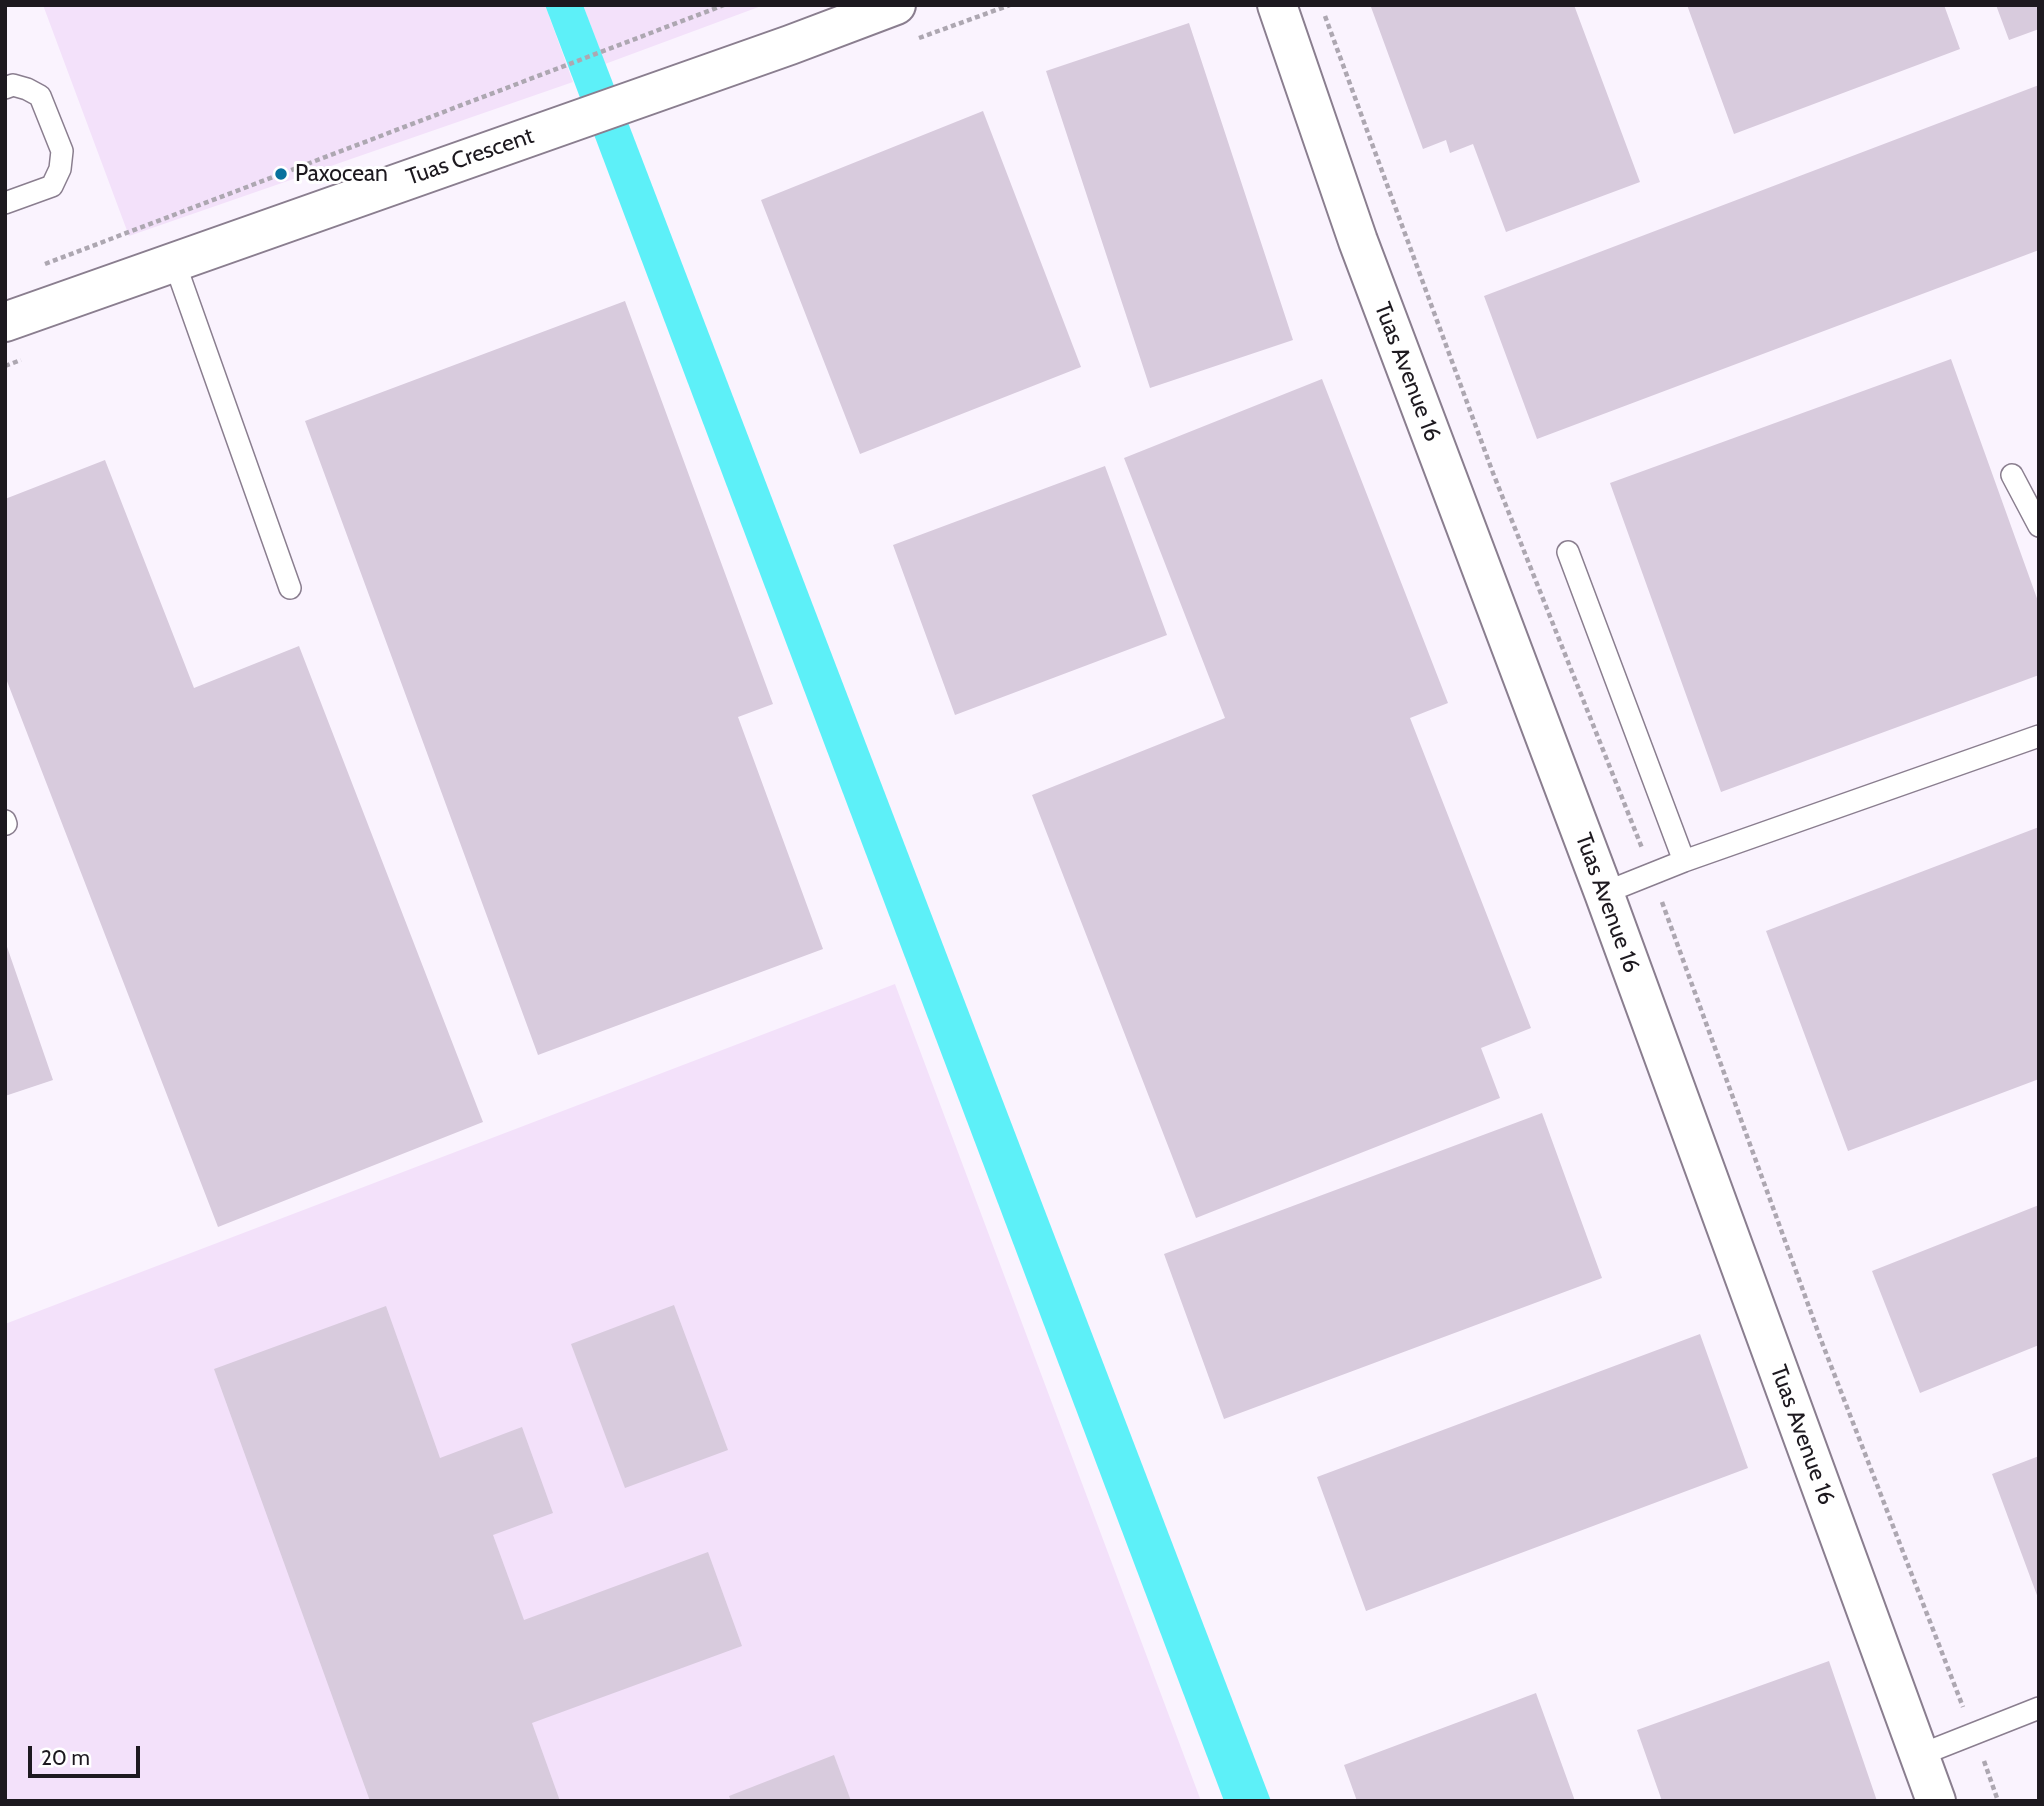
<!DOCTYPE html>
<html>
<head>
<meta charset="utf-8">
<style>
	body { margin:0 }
	#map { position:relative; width:2044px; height:1806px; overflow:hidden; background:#faf3fe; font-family:Cabin,sans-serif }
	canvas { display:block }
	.frame { position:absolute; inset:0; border:7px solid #1d191f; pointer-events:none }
	.scale { position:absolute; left:28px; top:1746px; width:112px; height:32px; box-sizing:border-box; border:4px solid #1d191f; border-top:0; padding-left:9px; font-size:21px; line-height:24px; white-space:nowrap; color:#1d191f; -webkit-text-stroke:5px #fff; paint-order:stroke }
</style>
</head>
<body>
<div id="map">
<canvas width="2044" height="1806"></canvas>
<div class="frame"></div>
<div class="scale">20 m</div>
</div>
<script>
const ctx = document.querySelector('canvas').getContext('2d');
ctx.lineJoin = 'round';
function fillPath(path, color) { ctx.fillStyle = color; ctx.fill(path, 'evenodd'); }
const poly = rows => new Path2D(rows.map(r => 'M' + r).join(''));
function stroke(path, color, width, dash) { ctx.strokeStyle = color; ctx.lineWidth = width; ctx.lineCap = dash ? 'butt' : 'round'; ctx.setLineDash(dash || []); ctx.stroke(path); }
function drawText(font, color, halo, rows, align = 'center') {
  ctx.font = font + ' Cabin,sans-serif'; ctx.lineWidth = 6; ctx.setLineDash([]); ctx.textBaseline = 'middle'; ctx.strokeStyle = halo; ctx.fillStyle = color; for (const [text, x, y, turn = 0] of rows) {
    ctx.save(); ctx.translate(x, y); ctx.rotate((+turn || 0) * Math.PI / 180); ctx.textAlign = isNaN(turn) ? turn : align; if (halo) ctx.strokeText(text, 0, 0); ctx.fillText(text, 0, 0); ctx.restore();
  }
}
const built = poly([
	[43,5,545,5,573,82,129,236],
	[583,5,764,5,605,64],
	[895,984,1201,1801,5,1801,5,1324]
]);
const water = poly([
	[545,5,583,5,1271,1801,1224,1801]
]);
const building = poly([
	[1377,5,1574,5,1640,182,1506,232,1473,144,1450,153,1446,140,1423,149,1371,7],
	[1687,5,1944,5,1960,49,1734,134],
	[1996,5,2039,5,2039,29,2009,40],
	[1189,23,1293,340,1150,388,1046,71],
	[2039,85,2039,250,1537,439,1484,296],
	[983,111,1081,367,860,454,761,200],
	[625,301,773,704,738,717,823,949,538,1055,305,421],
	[1951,359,2039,604,2039,675,1721,792,1610,483],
	[1322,379,1448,703,1410,718,1531,1028,1481,1048,1500,1098,1196,1218,1032,795,1225,718,1124,458],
	[105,460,194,688,299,646,483,1122,218,1227,5,676,5,499],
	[1105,466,1167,635,955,715,893,545],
	[2039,827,2039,1079,1848,1151,1766,931],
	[5,941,53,1080,5,1096],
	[1542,1113,1602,1278,1224,1419,1164,1254],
	[2039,1205,2039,1345,1920,1393,1872,1271],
	[674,1305,728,1450,625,1488,571,1344],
	[386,1306,440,1458,522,1427,553,1513,493,1535,524,1620,708,1552,742,1646,532,1723,560,1801,370,1801,214,1369],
	[1700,1334,1748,1468,1366,1611,1317,1477],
	[2039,1456,2039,1598,2038,1598,1992,1474],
	[1829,1661,1877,1801,1662,1801,1637,1730],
	[1536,1693,1575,1801,1357,1801,1344,1765],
	[834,1755,851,1801,731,1801,729,1796]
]);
const path = poly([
	[1325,16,1493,473,1642,848],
	[919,38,1010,5],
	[45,264,724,5],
	[5,366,21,360],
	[1662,902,1821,1340,1963,1707],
	[1984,1761,1998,1801]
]);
const service = poly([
	[5,88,13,85,27,89,40,96,62,151,60,169,52,186,5,203],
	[174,261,290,588],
	[2012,475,2039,526],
	[1568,552,1684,861],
	[5,821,6,824],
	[1604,893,1684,861,2039,736],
	[1920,1755,2039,1708]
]);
const minor = poly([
	[1277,5,1358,241,1604,893,1936,1801]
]);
const tertiary = poly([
	[5,322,790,45,896,5]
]);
const markers = [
	[281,174,7,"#08719d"]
];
const streetNames = [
	["Tuas Crescent",470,157,-19],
	["Tuas Avenue 16",1407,372,69],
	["Tuas Avenue 16",1607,903,70],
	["Tuas Avenue 16",1802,1435,70]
];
const poiNames = [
	["Paxocean",295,174]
];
fillPath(built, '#f3e1fa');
fillPath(water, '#5df0f8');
fillPath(building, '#d8cbdd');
stroke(service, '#8a7e8f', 24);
stroke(minor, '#8a7e8f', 42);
stroke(tertiary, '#8a7e8f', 42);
stroke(path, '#ada7b1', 4.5, [5, 3.5]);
stroke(service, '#fff', 21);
stroke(minor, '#fff', 38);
stroke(tertiary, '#fff', 38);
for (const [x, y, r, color] of markers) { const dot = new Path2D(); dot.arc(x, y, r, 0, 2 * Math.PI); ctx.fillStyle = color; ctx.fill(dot); stroke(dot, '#fff', 2.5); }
drawText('23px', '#1d191f', '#fff', streetNames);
drawText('23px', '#1d191f', '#fff', poiNames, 'left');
</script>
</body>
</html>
